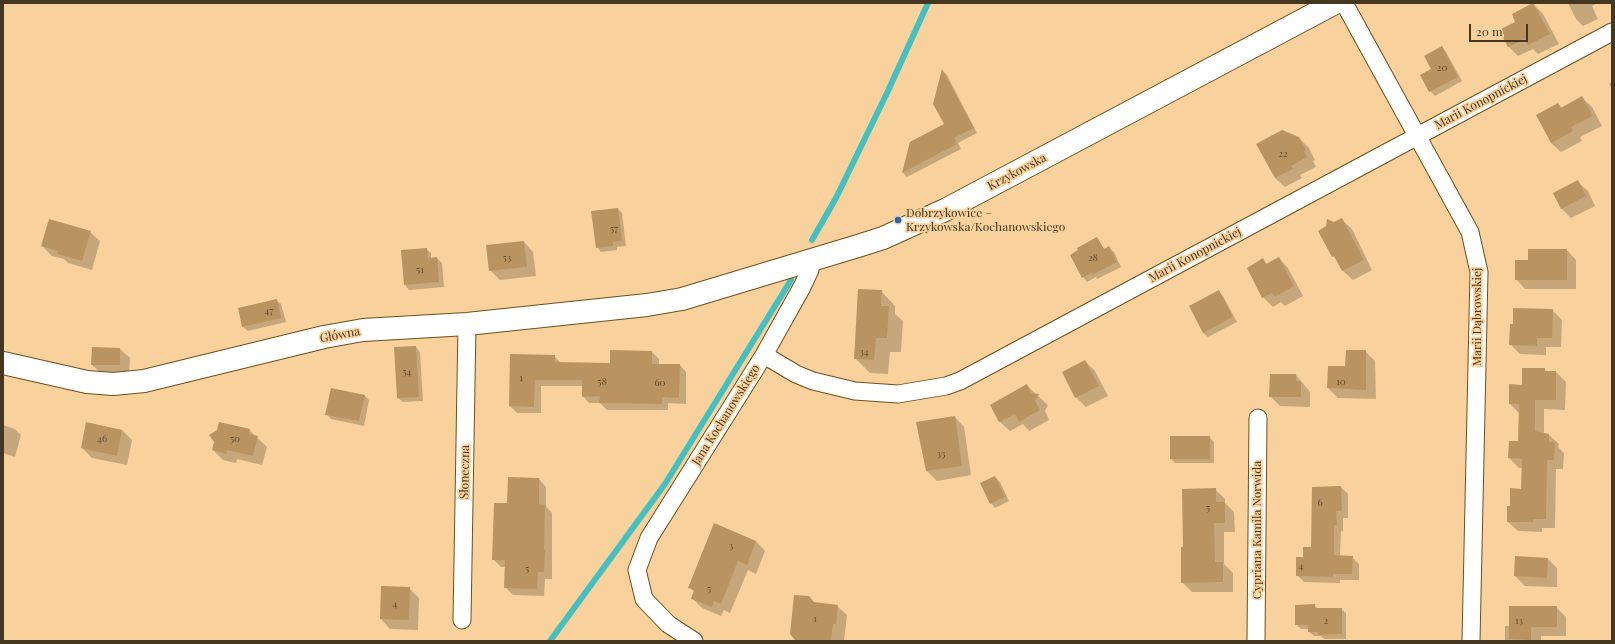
<!DOCTYPE html>
<html>
<head>
<meta charset="utf-8">
<style>
	body { margin:0 }
	#map { position:relative; width:1615px; height:644px; overflow:hidden; background:#f8d19c; font-family:"Playfair Display",serif }
	canvas { display:block }
	.frame { position:absolute; inset:0; border:4px solid #453620; pointer-events:none }
	.scale { position:absolute; left:1469px; top:24px; width:59px; height:18px; box-sizing:border-box; border:2px solid #453620; border-top:0; padding-left:5px; font-size:12px; line-height:14px; white-space:nowrap; color:#453620; -webkit-text-stroke:3px #f8d19c; paint-order:stroke }
</style>
</head>
<body>
<div id="map">
<canvas width="1615" height="644"></canvas>
<div class="frame"></div>
<div class="scale">20 m</div>
</div>
<script>
const ctx = document.querySelector('canvas').getContext('2d');
ctx.lineJoin = 'round';
function fillPath(path, color) { ctx.fillStyle = color; ctx.fill(path, 'evenodd'); }
const poly = rows => new Path2D(rows.map(r => 'M' + r).join(''));
function stroke(path, color, width, dash) { ctx.strokeStyle = color; ctx.lineWidth = width; ctx.lineCap = dash ? 'butt' : 'round'; ctx.setLineDash(dash || []); ctx.stroke(path); }
function drawText(font, color, halo, rows, align = 'center') {
  ctx.font = font + ' "Playfair Display",serif'; ctx.lineWidth = 3.5; ctx.setLineDash([]); ctx.textBaseline = 'middle'; ctx.strokeStyle = halo; ctx.fillStyle = color; for (const [text, x, y, turn = 0] of rows) {
    ctx.save(); ctx.translate(x, y); ctx.rotate((+turn || 0) * Math.PI / 180); ctx.textAlign = isNaN(turn) ? turn : align; if (halo) ctx.strokeText(text, 0, 0); ctx.fillText(text, 0, 0); ctx.restore();
  }
}
const shadow = poly([
	[1568,3,1598,3,1592,6,1598,19,1583,26,1576,19],
	[1533,4,1543,14,1559,44,1538,54,1533,49,1518,56,1509,47,1517,22],
	[1442,47,1446,52,1462,81,1435,96,1430,91,1433,69],
	[943,71,947,75,977,133,958,143,961,149,907,177,903,173,910,142,945,124],
	[1612,82,1612,89,1609,84],
	[1582,98,1592,107,1602,126,1580,137,1582,141,1561,152,1551,143,1558,104,1562,108],
	[1299,138,1309,148,1315,160,1313,161,1316,167,1300,175,1302,178,1285,187,1275,178],
	[1578,182,1588,191,1595,206,1571,218,1561,208],
	[618,209,622,213,626,246,617,247,617,250,601,252,597,247],
	[1342,220,1352,229,1372,270,1353,280,1343,271,1338,261,1333,256,1334,223],
	[90,232,100,241,92,270,68,263,64,259,52,256,42,246],
	[1097,238,1105,250,1109,248,1114,252,1121,267,1097,279,1096,277,1087,282,1083,277],
	[524,242,533,252,536,276,500,280,490,270],
	[426,249,431,253,431,259,437,258,442,263,444,287,409,290,405,285],
	[1567,250,1576,260,1576,289,1525,289,1516,279,1529,261],
	[1279,258,1288,268,1303,296,1285,306,1281,302,1273,307,1263,297,1263,260,1267,264],
	[881,291,895,306,895,314,903,321,901,352,890,352,888,374,870,373,855,358],
	[1218,291,1223,296,1237,322,1208,337,1203,333],
	[276,300,281,304,286,322,248,331,243,327],
	[1552,310,1562,320,1561,347,1546,347,1546,355,1520,354,1510,344],
	[416,347,420,352,423,401,403,402,398,398],
	[120,349,130,358,129,375,102,374,92,365],
	[611,351,652,352,659,359,659,365,680,365,686,372,686,404,668,403,668,410,607,410,600,403,589,403,583,396,583,386,541,386,541,413,517,413,510,406,554,356,561,363,611,364],
	[1365,351,1375,361,1376,399,1338,398,1328,388],
	[1085,361,1095,371,1108,396,1086,407,1076,397],
	[1544,369,1547,372,1556,372,1566,382,1565,410,1544,409,1544,434,1549,435,1559,444,1558,447,1564,453,1563,469,1556,469,1555,528,1542,528,1542,532,1518,531,1508,522,1511,507,1522,490,1523,468,1519,468,1509,458,1519,442,1520,414,1510,404,1523,386],
	[1296,375,1310,392,1310,407,1280,406,1270,396],
	[1026,385,1048,405,1045,411,1049,420,1029,431,1023,424,1010,431,1000,422,991,405],
	[364,395,369,400,364,426,331,419,327,414],
	[955,417,964,427,971,475,937,481,927,471,917,423],
	[87,424,122,430,132,440,127,465,92,458,82,448],
	[3,425,15,429,21,435,15,457,3,453],
	[249,430,267,447,262,465,237,459,236,463,223,460,213,450],
	[1209,437,1214,442,1214,463,1175,463,1171,459],
	[995,477,1000,482,1009,501,995,508,991,503],
	[539,479,546,487,546,506,552,513,552,579,545,579,544,596,513,595,505,587,506,567,501,567,493,559,508,504],
	[1341,487,1348,494,1348,518,1343,518,1343,531,1341,531,1340,556,1352,557,1359,564,1359,580,1340,580,1340,583,1304,582,1297,575,1304,559,1312,548,1313,488],
	[1215,489,1225,499,1225,503,1234,512,1235,532,1224,532,1224,564,1233,573,1233,592,1192,592,1182,582,1184,548],
	[756,541,765,551,756,574,748,570,730,613,724,610,721,616,702,608,692,598,694,592,690,587],
	[1548,559,1557,568,1557,587,1525,586,1515,576],
	[382,587,409,588,419,598,418,630,390,629,381,619],
	[814,603,837,606,847,615,844,641,797,641,791,634],
	[1314,605,1318,609,1341,609,1346,613,1346,639,1324,639,1321,636,1314,636,1309,632,1309,629,1301,629,1296,624],
	[1556,607,1566,617,1566,636,1541,636,1541,641,1505,641,1505,626,1510,626]
]);
const stream = poly([
	[812,240,836,198,887,93,928,3],
	[550,641,665,484,791,280]
]);
const building = poly([
	[1533,3,1550,34,1528,45,1525,39,1508,47,1499,30,1515,22,1512,14],
	[1442,46,1458,77,1429,92,1420,75,1431,69,1424,56],
	[942,69,974,128,954,138,957,144,902,173,910,142,944,124,933,104],
	[1582,96,1593,116,1571,127,1573,131,1551,143,1536,115,1558,103,1561,108],
	[1282,130,1299,137,1306,150,1304,151,1307,157,1291,166,1293,169,1275,178,1256,144],
	[1578,180,1586,196,1561,209,1553,193],
	[618,208,622,241,613,242,613,246,596,248,591,211],
	[1342,218,1364,260,1342,271,1334,256,1332,257,1318,231,1326,226,1327,219,1334,222],
	[49,219,91,231,82,261,57,254,58,251,41,246],
	[1097,237,1104,249,1109,246,1117,262,1092,275,1091,273,1082,278,1070,255,1078,250,1077,248],
	[524,241,527,267,489,271,486,245],
	[427,248,428,258,437,257,439,282,404,285,401,250],
	[1528,249,1567,249,1567,280,1515,280,1515,260,1528,260],
	[1279,257,1294,286,1275,297,1272,293,1262,298,1247,268,1263,258,1266,264],
	[858,289,882,290,881,306,889,306,887,338,876,338,874,360,854,359],
	[1219,290,1233,317,1203,333,1189,306],
	[277,299,281,318,242,327,238,308],
	[1513,308,1553,309,1552,338,1537,338,1537,346,1509,345,1510,324,1513,324],
	[416,346,419,397,397,398,394,347],
	[92,347,120,348,120,365,91,365],
	[610,350,652,351,652,364,680,364,679,398,662,397,662,404,599,403,600,396,582,397,582,380,535,380,534,407,509,406,510,354,555,355,555,362,610,363],
	[1346,350,1366,350,1366,390,1327,388,1328,366,1345,366],
	[1085,360,1099,386,1075,398,1062,372],
	[1522,368,1545,368,1545,371,1556,371,1556,400,1535,400,1535,431,1549,434,1549,442,1555,442,1554,460,1547,460,1546,519,1533,519,1533,522,1507,522,1507,506,1510,506,1510,488,1521,489,1522,459,1508,458,1509,441,1518,441,1519,404,1509,404,1509,384,1522,385],
	[1270,374,1296,374,1296,381,1301,381,1301,397,1269,397],
	[1027,384,1031,393,1039,394,1035,401,1040,410,1019,422,1015,414,999,422,990,405],
	[331,388,365,395,359,421,325,415],
	[955,416,962,466,926,471,916,422],
	[86,422,122,430,117,456,81,448],
	[219,422,250,429,249,434,258,436,253,456,227,450,226,454,212,450,214,442,209,435,217,430],
	[1170,436,1210,436,1210,459,1170,459],
	[995,476,1005,497,990,504,980,483],
	[508,477,539,478,539,504,545,505,544,550,545,550,544,572,538,572,537,589,504,588,505,560,492,560,494,503,507,503],
	[1341,486,1342,511,1336,511,1337,525,1334,525,1334,555,1353,556,1352,574,1333,574,1333,577,1296,576,1296,557,1303,557,1303,547,1311,547,1312,487],
	[1216,488,1216,502,1225,502,1225,523,1214,523,1215,562,1223,562,1223,582,1181,583,1181,547,1183,547,1182,489],
	[714,523,756,541,747,565,738,561,721,604,714,601,712,607,691,599,694,590,688,588],
	[1515,556,1548,558,1547,578,1514,576],
	[381,586,410,587,409,620,380,619],
	[794,595,809,596,814,602,838,605,836,624,833,624,831,641,795,640,790,634],
	[1315,604,1315,608,1342,608,1342,634,1318,635,1318,632,1308,632,1308,625,1295,625,1295,605],
	[1509,606,1557,606,1557,627,1531,627,1531,640,1509,639]
]);
const minor = poly([
	[1344,3,1470,232,1479,272,1471,641],
	[764,355,796,374,813,381,855,391,898,394,946,386,960,381,1612,32],
	[462,620,467,324],
	[694,641,668,624,644,599,637,570,649,538,764,355,802,287,810,270,808,260],
	[1256,641,1258,418]
]);
const tertiary = poly([
	[3,363,87,382,113,384,144,381,324,337,363,330,467,324,647,305,682,299,858,246,883,238,945,210,1335,3]
]);
const markers = [
	[898,220,4,"#2065b6"]
];
const numberNames = [
	["20",1442,68],
	["22",1283,154],
	["57",614,229],
	["53",507,258],
	["28",1093,258],
	["51",420,270],
	["47",269,311],
	["34",864,352],
	["54",407,372],
	["1",521,378],
	["58",602,382],
	["10",1341,382],
	["60",660,383],
	["46",102,439],
	["50",235,439],
	["33",941,454],
	["6",1320,503],
	["5",1208,508],
	["3",731,546],
	["4",1301,566],
	["5",527,569],
	["5",709,589],
	["4",395,604],
	["1",815,619],
	["2",1326,621],
	["13",1519,621]
];
const streetNames = [
	["Marii Konopnickiej",1481,102,-28],
	["Krzykowska",1017,172,-28],
	["Marii Konopnickiej",1195,255,-28],
	["Marii Dąbrowskiej",1477,317,-90],
	["Główna",340,335,-11],
	["Jana Kochanowskiego",726,415,-58],
	["Słoneczna",465,472,-89],
	["Cypriana Kamila Norwida",1257,530,-90]
];
const poiNames = [
	["Dobrzykowice –",906,213],
	["Krzykowska/Kochanowskiego",906,227]
];
fillPath(shadow, '#0003');
stroke(stream, '#44c0c0', 6);
fillPath(building, '#b99460');
stroke(minor, '#704f1a', 19);
stroke(tertiary, '#704f1a', 24);
stroke(minor, '#fff', 17);
stroke(tertiary, '#fff', 22);
for (const [x, y, r, color] of markers) { const dot = new Path2D(); dot.arc(x, y, r, 0, 2 * Math.PI); ctx.fillStyle = color; ctx.fill(dot); stroke(dot, '#f8d19c', 1.5); }
drawText('10px', '#624e30', null, numberNames);
drawText('12px', '#453620', '#f8d19c', streetNames);
drawText('12px', '#453620', '#f8d19c', poiNames, 'left');
</script>
</body>
</html>
